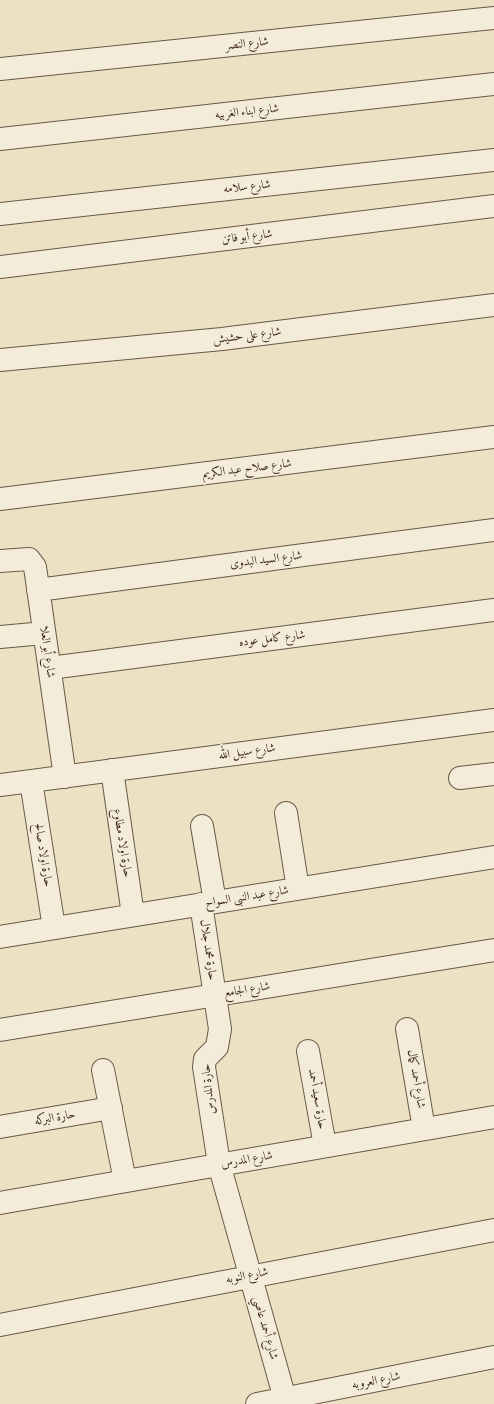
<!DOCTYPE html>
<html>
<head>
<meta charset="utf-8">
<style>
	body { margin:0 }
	canvas { display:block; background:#ebe2c3 }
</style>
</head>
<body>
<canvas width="494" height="1404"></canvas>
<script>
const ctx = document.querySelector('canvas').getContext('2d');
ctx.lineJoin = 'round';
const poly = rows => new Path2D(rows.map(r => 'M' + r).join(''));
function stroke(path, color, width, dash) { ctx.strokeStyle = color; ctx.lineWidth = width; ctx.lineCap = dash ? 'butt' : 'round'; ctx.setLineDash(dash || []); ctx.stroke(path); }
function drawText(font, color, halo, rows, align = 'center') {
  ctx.font = font + ' Alegreya,Amiri,serif'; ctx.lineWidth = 3; ctx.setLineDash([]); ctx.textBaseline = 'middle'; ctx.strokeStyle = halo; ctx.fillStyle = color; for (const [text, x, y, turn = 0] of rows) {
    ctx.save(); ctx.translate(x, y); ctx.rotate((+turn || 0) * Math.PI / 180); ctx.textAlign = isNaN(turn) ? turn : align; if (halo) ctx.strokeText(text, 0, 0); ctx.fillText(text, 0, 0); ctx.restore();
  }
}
const minor = poly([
	[0,69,494,18],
	[0,139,494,84],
	[0,214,494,160],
	[0,267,494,206],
	[0,360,222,339,494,305],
	[0,499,494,437],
	[0,561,29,559,35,567,65,777],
	[38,590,494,530],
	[0,637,44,633],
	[50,668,494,610],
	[112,770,133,915],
	[460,778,494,774],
	[31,781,54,928],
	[0,785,494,720],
	[286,813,298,889],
	[202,826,215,902],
	[201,904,220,1029,217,1047,205,1059,204,1067,219,1164,285,1399],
	[0,937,494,857],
	[407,1029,424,1129],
	[0,1030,494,950],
	[308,1051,325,1146],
	[103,1070,125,1181],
	[0,1127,111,1108],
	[0,1203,494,1117],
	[0,1325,494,1230],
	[257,1404,494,1357]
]);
const streetNames = [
	["شارع النصر",247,44,-6],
	["شارع ابناء الغربيه",247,112,-6],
	["شارع سلامه",247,187,-6],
	["شارع أبو فاتن",247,237,-7],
	["شارع على حشيش",247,336,-7],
	["شارع صلاح عبد الكريم",247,469,-7],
	["شارع السيد البدوى",266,560,-7],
	["شارع كامل عوده",272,639,-7],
	["شارع أبو العلا",47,652,82],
	["شارع سبيل الله",247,752,-8],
	["حارة اولاد مطاوع",122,843,81],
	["حارة اولاد صالح",43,855,81],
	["شارع عبد النبى السواح",247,897,-9],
	["حارة محمد جلال",208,950,82],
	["شارع الجامع",247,990,-9],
	["شارع أحمد كمال",416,1079,80],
	["حارة المدرس",209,1089,-96],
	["حارة سعيد أحمد",317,1099,80],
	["حارة البركه",55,1118,-10],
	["شارع المدرس",247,1160,-10],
	["شارع النوبه",247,1276,-11],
	["شارع أحمد عاصي",265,1328,74],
	["شارع العروبه",376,1381,-11]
];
stroke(minor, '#6c5748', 24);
stroke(minor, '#f2ecd8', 22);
drawText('12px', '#41291f', '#f2ecd8', streetNames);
</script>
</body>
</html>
